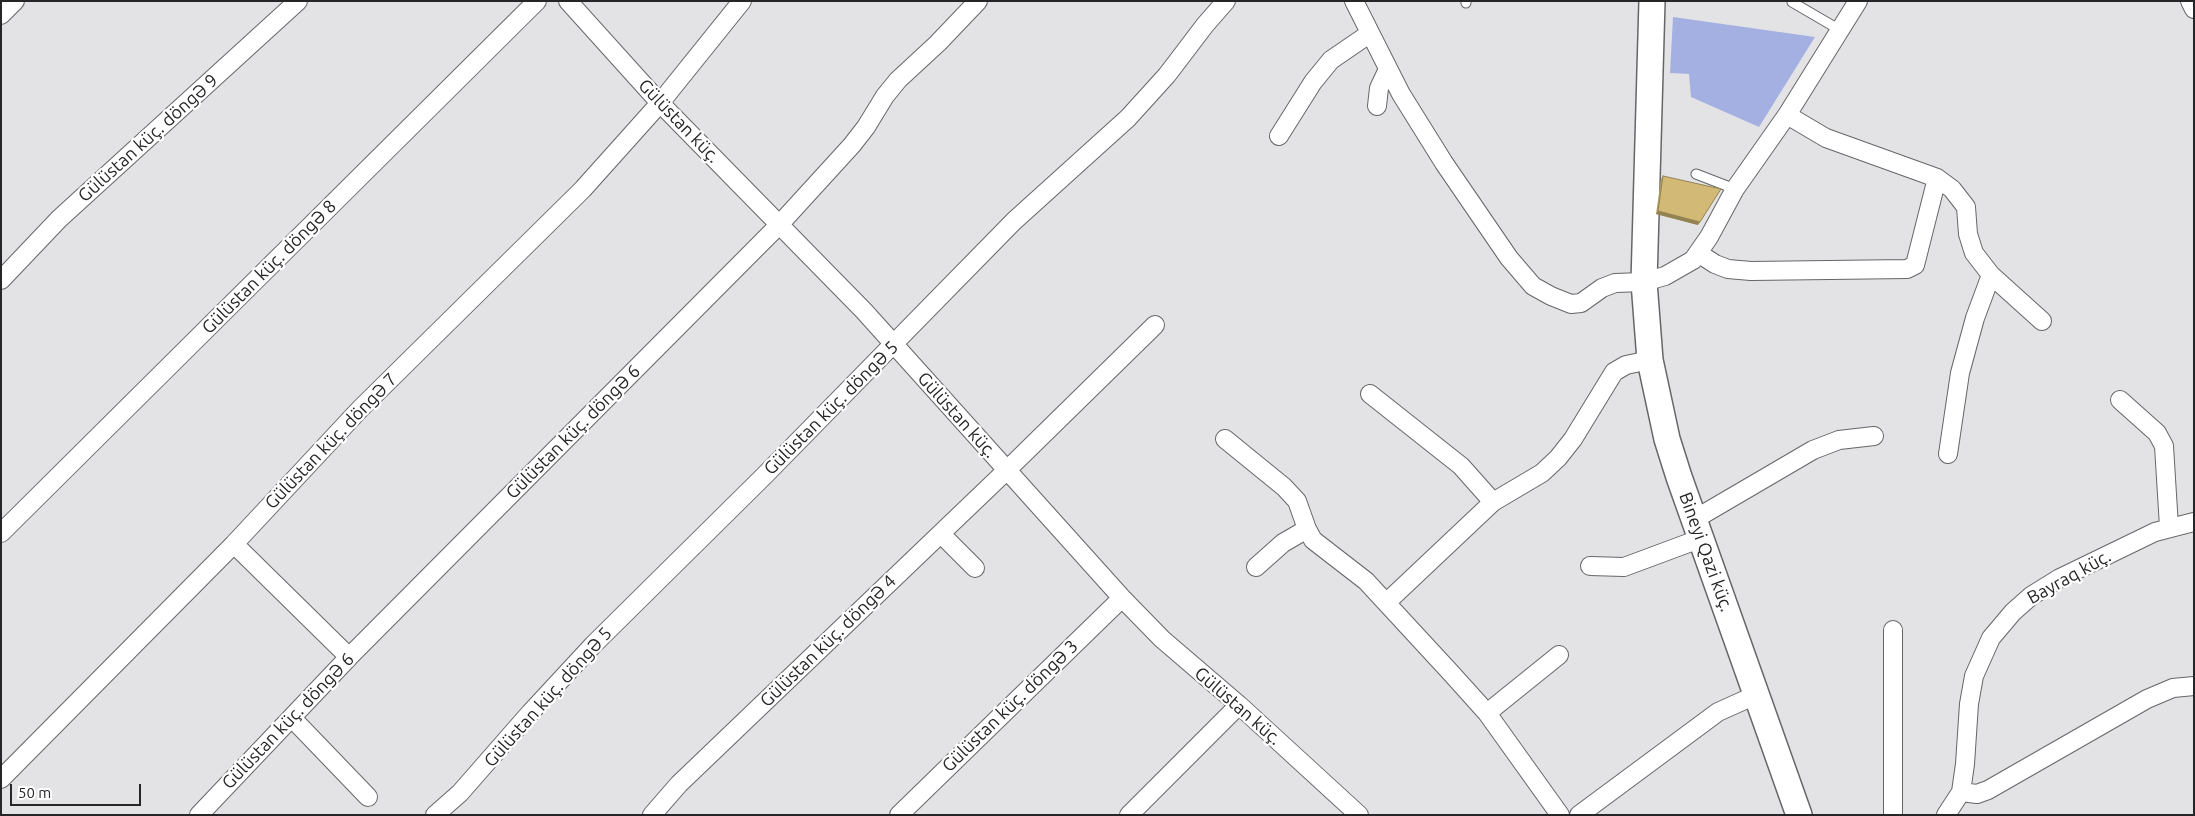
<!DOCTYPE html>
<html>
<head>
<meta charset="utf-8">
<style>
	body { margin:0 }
	#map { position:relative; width:2195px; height:816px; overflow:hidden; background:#e3e3e6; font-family:Ubuntu,sans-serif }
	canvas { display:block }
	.frame { position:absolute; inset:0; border:2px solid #252627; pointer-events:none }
	.scale { position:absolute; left:10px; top:784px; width:131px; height:22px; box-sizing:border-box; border:2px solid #252627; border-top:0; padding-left:6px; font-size:15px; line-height:18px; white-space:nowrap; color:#252627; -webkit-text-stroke:4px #fff; paint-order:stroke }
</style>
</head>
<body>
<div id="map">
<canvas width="2195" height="816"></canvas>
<div class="frame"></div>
<div class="scale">50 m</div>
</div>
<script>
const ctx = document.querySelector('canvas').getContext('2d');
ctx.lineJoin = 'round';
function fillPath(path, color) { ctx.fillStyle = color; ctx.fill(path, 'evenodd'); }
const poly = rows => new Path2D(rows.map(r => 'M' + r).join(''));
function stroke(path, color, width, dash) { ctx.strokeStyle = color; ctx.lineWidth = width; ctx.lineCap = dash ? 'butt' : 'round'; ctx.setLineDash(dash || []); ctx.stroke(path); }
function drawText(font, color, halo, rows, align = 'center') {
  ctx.font = font + ' Ubuntu,sans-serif'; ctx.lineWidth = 4.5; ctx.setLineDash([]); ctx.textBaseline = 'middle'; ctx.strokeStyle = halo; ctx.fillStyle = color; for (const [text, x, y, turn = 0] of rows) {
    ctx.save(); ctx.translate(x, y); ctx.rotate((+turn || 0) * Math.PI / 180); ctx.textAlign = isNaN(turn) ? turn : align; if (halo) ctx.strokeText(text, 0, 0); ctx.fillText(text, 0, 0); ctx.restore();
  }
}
const green = poly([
	[1673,17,1815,37,1759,127,1691,97,1689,74,1670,73]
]);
const lane = poly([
	[1466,1,1466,3],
	[1792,2,1840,30],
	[1696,174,1735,189]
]);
const street = poly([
	[568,1,660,103,864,311,1122,598,1162,639,1239,705,1359,815],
	[1354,1,1401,94,1444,163,1509,258,1533,286,1551,296,1571,304,1581,303,1602,288,1615,283,1644,282,1665,276,1693,260,1709,237,1735,189,1787,115,1858,1],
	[2190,1,2194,9],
	[1,15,15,1],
	[1377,106,1379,88,1388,69],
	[1787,115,1826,138,1937,178,1952,189,1966,207,1968,234,1974,253,1991,275,2042,321],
	[1279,136,1313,82,1331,60,1369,34],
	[1698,253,1715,264,1728,269,1751,271,1907,269,1915,265,1937,178],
	[1,280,59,219,298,1],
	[1370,394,1461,466,1493,502],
	[2120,400,2157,433,2164,446,2169,527],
	[1225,439,1284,487,1297,501,1307,529,1313,540,1366,581,1451,673,1487,713,1560,815],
	[1948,454,1960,373,1975,318,1991,275],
	[1695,519,1813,450,1839,440,1874,436],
	[1,533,537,1],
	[941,534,975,568],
	[234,544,349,657],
	[1590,566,1624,567,1702,538],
	[1256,567,1283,543,1307,529],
	[1387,602,1493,502,1542,473,1558,458,1573,439,1614,372,1626,365,1650,360],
	[1487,713,1559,655],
	[292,718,368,797],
	[1,779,234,544,360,409,583,189,660,103,742,1],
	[1961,792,1977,794,1988,790,2147,699,2173,688,2194,686],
	[199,815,349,657,779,225,852,145,866,127,885,96,898,80,938,43,978,1],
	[435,815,460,793,530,713,593,645,764,476,1014,221,1128,118,1167,75,1205,25,1226,1],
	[652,815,679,784,1007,470,1155,325],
	[899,815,1122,598],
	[1129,815,1239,705],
	[1579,815,1718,712,1758,694],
	[1893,815,1893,630],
	[1946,815,1961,792,1965,764,1969,704,1974,676,1991,638,2013,612,2031,596,2060,578,2155,532,2194,522]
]);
const secondary = poly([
	[1652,1,1644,282,1650,360,1667,439,1679,477,1799,815]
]);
const wall = poly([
	[1663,176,1698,225,1656,214,1661,179]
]);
const shadedWall = poly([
	[1658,211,1700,222,1698,225,1656,214]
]);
const building = poly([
	[1663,176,1721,189,1700,222,1658,211,1663,176]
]);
const streetNames = [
	["Gülüstan küç.",679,121,46],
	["Gülüstan küç. döngə 9",148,138,-42],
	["Gülüstan küç. döngə 8",269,267,-45],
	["Gülüstan küç. döngə 5",831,408,-45],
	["Gülüstan küç.",957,415,48],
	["Gülüstan küç. döngə 6",573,432,-45],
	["Gülüstan küç. döngə 7",331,441,-46],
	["Bineyi Qazi küç.",1706,552,70],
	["Bayraq küç.",2069,577,-29],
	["Gülüstan küç. döngə 4",828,641,-44],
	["Gülüstan küç. döngə 5",548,697,-48],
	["Gülüstan küç. döngə 3",1010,706,-44],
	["Gülüstan küç.",1238,706,41],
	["Gülüstan küç. döngə 6",288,721,-46]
];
fillPath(green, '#a4b0e1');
stroke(lane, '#656668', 11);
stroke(street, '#656668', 20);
stroke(secondary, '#656668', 28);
stroke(lane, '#fff', 9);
stroke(street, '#fff', 18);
stroke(secondary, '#fff', 25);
fillPath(wall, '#b59f65');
fillPath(shadedWall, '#938252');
fillPath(building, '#d2b975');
stroke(building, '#938252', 1);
drawText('18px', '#252627', '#fff', streetNames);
</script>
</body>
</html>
